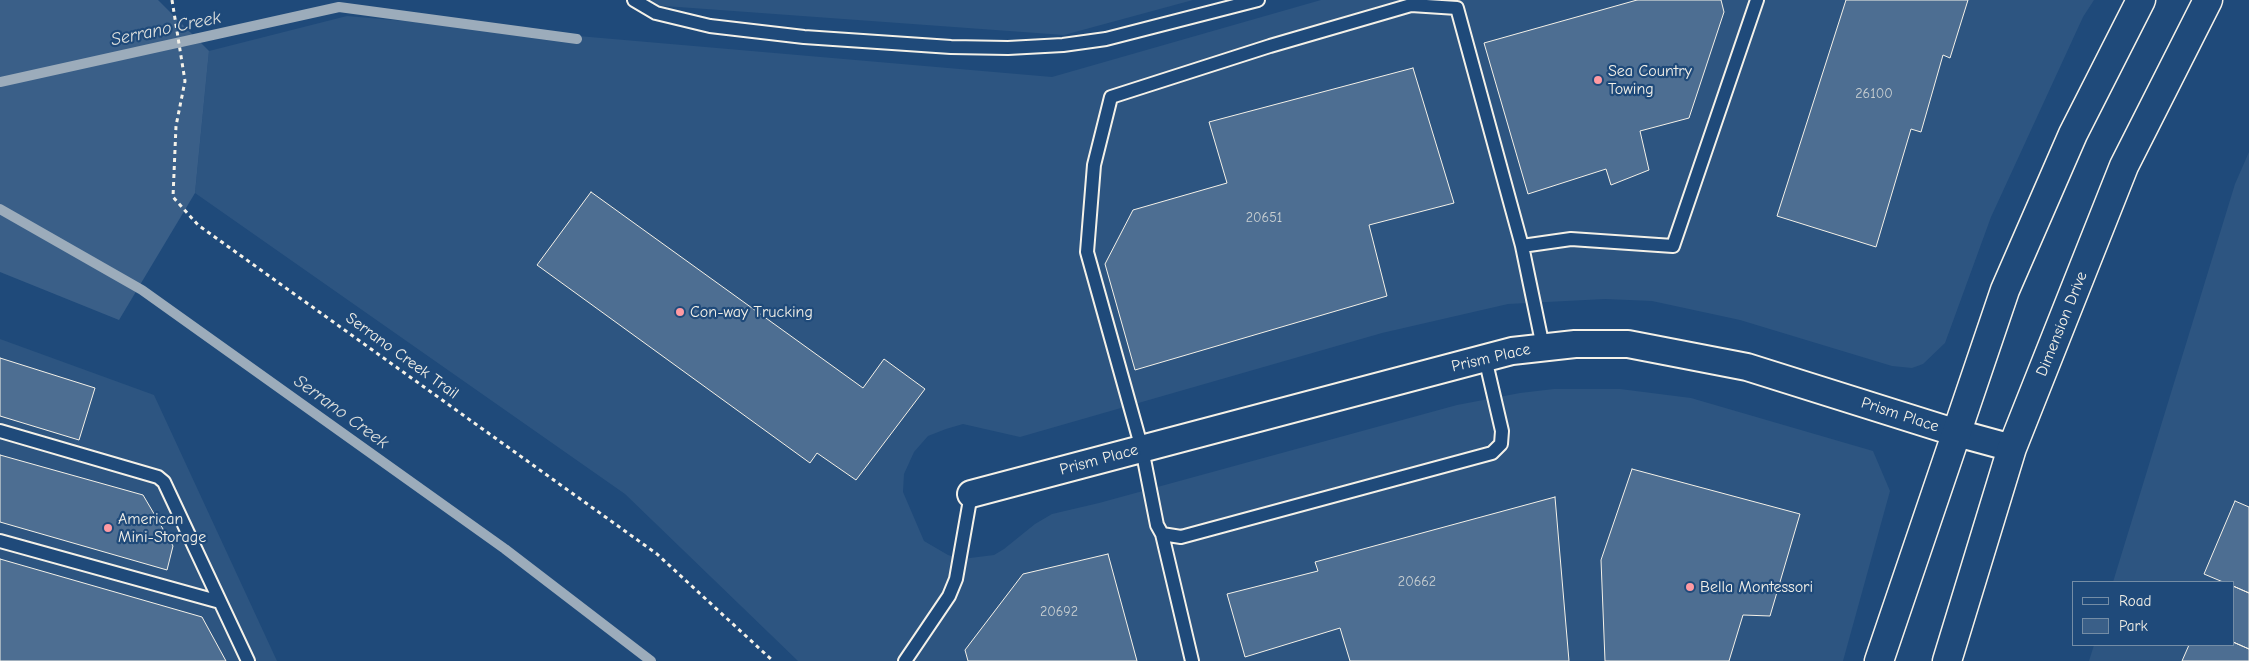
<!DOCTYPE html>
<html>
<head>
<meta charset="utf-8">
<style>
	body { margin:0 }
	#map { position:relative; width:2249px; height:661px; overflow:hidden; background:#1f4a7a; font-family:"Comic Neue",sans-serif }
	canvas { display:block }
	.legend { position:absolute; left:2072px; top:581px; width:162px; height:65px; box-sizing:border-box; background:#1f4a7a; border:1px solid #748da6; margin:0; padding:6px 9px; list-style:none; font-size:15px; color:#f4f1e8 }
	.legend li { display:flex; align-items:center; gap:10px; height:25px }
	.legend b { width:25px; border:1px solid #748da6 }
</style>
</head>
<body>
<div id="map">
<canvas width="2249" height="661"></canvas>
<ul class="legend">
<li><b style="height:6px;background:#1f4a7a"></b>Road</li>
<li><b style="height:14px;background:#3a5f88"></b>Park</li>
</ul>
</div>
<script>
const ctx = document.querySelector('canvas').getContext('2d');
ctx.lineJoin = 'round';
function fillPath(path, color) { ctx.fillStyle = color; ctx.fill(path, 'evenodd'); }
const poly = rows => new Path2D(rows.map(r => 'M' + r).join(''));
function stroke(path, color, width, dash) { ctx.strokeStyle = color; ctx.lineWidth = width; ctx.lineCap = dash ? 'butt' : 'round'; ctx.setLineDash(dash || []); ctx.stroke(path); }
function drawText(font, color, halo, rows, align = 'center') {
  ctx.font = font + ' "Comic Neue",sans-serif'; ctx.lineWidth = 4.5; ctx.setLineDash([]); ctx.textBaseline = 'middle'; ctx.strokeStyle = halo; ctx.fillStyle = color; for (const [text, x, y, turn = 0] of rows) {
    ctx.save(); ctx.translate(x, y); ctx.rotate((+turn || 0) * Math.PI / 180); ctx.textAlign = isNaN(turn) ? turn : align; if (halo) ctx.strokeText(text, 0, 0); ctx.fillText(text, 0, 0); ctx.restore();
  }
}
const built = poly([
	[636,0,1193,0,1064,35,637,4],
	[1321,0,2094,0,2083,17,1991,217,1945,343,1923,364,1912,368,1892,366,1740,320,1652,301,1605,299,1508,304,1382,333,1020,437,963,424,946,429,928,436,914,452,904,474,903,492,924,541,948,555,962,559,994,555,1004,549,1035,524,1052,514,1099,503,1457,405,1520,393,1554,389,1620,389,1691,398,1873,451,1890,491,1843,661,798,661,625,494,195,193,209,51,347,16,1052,77],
	[2249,152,2249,661,2089,661,2094,645,2233,645,2233,582,2113,582,2235,184],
	[0,339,154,395,277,661,0,661]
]);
const green = poly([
	[0,0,158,0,209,51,195,193,119,320,0,272]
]);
const stream = poly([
	[0,82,339,7,577,39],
	[0,209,142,290,505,549,651,661]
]);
const building = poly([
	[1637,0,1721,0,1724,12,1689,118,1640,131,1649,170,1611,185,1606,169,1528,194,1484,43,1637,0],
	[1846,0,1968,0,1950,58,1943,55,1921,132,1911,129,1876,247,1777,216,1846,0],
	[1413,68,1454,203,1369,225,1387,296,1135,370,1105,264,1133,210,1227,183,1209,122,1413,68],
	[591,192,863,388,884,359,925,389,856,480,817,453,810,463,537,265,591,192],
	[0,358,95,388,79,440,0,416,0,358],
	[0,455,143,495,173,546,167,570,0,522,0,455],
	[1632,469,1800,514,1770,616,1743,615,1729,661,1605,661,1601,560,1632,469],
	[1555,497,1569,661,1350,661,1340,628,1245,657,1227,594,1318,571,1315,562,1555,497],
	[2235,501,2249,507,2249,593,2233,586,2233,582,2223,582,2204,574,2235,501],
	[1108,554,1137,661,968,661,965,650,1023,574,1108,554],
	[0,559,202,617,226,661,0,661,0,559],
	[2233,586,2249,593,2249,649,2233,642,2233,586],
	[2233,642,2249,649,2249,661,2182,661,2189,645,2233,645,2233,642]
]);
const path = poly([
	[172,0,185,81,176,126,173,197,198,225,657,554,773,661]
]);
const lane = poly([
	[634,0,656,13,710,26,804,37,951,47,1008,48,1063,45,1106,39,1258,0],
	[1543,347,1522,246,1571,239,1673,246,1757,0],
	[1485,358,1502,431,1501,444,1492,453,1181,537,1162,534,1157,525,1142,449,1087,252,1094,165,1111,97,1270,46,1411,5,1457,8,1522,246],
	[0,431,158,477,164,482,248,661],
	[1162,534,1192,661],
	[0,541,220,602],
	[905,661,949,596,956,579,971,494]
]);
const street = poly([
	[971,494,1512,351,1575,344,1628,344,1747,367,1957,433,2012,448]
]);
const secondary = poly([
	[1879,661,2005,290,2073,134,2141,0],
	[1947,661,2012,448,2124,166,2208,0]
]);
const markers = [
	[1598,80,5,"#ff9aa2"],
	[680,312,5,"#ff9aa2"],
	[108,528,5,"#ff9aa2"],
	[1690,587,5,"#ff9aa2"]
];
const numberNames = [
	["26100",1874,94],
	["20651",1264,218],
	["20662",1417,582],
	["20692",1059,612]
];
const poiNames = [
	["Sea Country",1608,71],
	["Towing",1608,89],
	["Con-way Trucking",690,312],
	["American",118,519],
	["Mini-Storage",118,537],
	["Bella Montessori",1700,587]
];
const streetNames = [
	["Dimension Drive",2062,324,-68],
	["Serrano Creek Trail",402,356,36],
	["Prism Place",1491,358,-13],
	["Prism Place",1900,415,18],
	["Prism Place",1099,460,-15]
];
const waterNames = [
	["Serrano Creek",166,29,-12],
	["Serrano Creek",341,412,36]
];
fillPath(built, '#2d5581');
fillPath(green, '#3a5f88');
stroke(stream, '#9cacbb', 10);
fillPath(building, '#4d6e92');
stroke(building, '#f4f1e8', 1);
stroke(lane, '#f4f1e8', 16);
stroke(street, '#f4f1e8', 30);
stroke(secondary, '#f4f1e8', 31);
stroke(path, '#f4f1e8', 3, [4, 4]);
stroke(lane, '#1f4a7a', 12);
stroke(street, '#1f4a7a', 26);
stroke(secondary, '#1f4a7a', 28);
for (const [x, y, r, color] of markers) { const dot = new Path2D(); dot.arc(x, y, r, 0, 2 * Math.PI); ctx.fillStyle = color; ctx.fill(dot); stroke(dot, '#1f4a7a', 2); }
drawText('14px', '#cad0d2', null, numberNames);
drawText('16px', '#f4f1e8', '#1f4a7a', poiNames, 'left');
drawText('16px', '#f4f1e8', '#1f4a7a', streetNames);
drawText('italic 18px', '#dee0dd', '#1f4a7a', waterNames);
</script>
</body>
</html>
